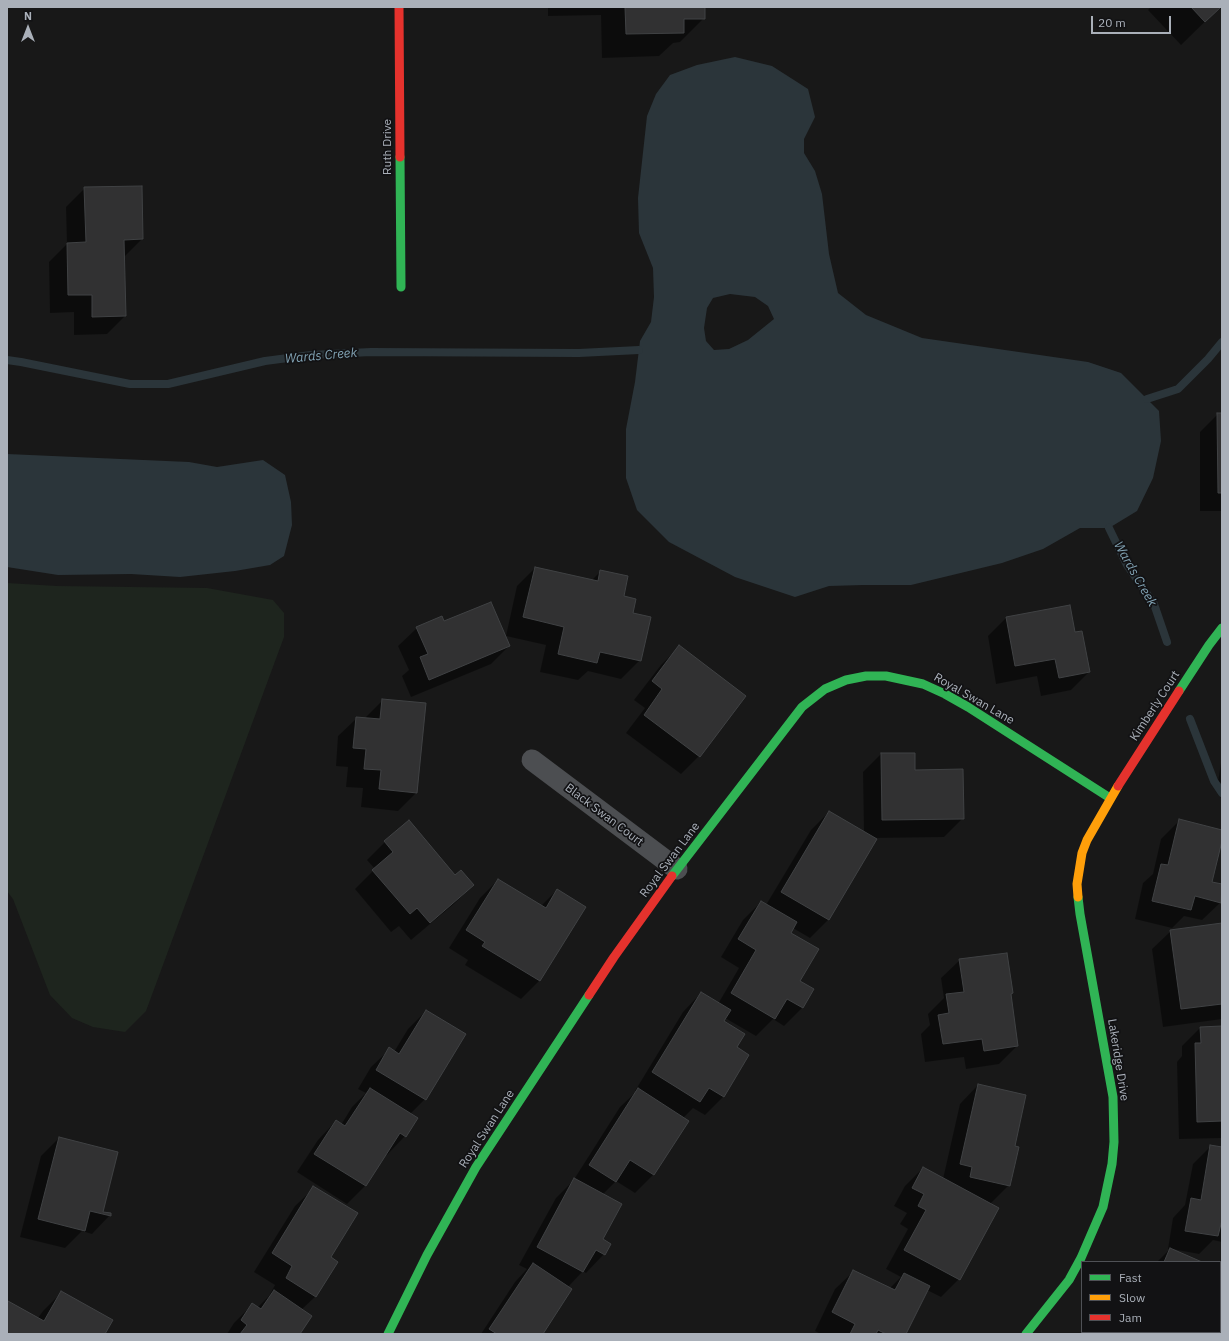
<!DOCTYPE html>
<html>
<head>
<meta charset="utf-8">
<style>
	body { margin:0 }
	#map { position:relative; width:1229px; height:1341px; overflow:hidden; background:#181818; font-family:"IBM Plex Sans",sans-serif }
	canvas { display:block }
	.frame { position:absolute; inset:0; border:8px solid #aab0b9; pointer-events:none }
	.legend { position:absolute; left:1081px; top:1261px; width:140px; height:72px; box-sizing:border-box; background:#121214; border:1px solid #4f5156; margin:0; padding:5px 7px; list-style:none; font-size:12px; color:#aab0b9 }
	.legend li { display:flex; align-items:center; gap:8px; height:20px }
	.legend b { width:20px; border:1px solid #4f5156 }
	.north { position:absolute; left:8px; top:8px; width:40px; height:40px; -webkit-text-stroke:3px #121214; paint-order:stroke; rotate:0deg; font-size:11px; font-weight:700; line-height:16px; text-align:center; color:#aab0b9 }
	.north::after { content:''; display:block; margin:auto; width:14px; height:18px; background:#aab0b9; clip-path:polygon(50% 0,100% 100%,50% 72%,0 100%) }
	.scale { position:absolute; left:1091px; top:16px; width:80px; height:18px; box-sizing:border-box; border:2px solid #aab0b9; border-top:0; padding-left:5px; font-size:12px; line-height:14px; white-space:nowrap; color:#aab0b9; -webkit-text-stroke:3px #121214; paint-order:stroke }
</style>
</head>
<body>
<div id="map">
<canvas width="1229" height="1341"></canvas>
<div class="frame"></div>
<ul class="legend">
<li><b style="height:5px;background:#30b455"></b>Fast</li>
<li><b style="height:5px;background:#ff9f0a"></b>Slow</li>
<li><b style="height:5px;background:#e5322d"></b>Jam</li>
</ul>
<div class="north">N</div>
<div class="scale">20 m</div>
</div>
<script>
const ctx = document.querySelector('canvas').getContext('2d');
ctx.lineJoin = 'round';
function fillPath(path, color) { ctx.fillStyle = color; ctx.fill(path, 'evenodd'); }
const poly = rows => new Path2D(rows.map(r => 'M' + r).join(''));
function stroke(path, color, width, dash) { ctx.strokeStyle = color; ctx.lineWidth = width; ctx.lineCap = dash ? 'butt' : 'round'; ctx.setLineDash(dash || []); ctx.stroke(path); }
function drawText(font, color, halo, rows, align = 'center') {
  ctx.font = font + ' "IBM Plex Sans",sans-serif'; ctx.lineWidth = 3.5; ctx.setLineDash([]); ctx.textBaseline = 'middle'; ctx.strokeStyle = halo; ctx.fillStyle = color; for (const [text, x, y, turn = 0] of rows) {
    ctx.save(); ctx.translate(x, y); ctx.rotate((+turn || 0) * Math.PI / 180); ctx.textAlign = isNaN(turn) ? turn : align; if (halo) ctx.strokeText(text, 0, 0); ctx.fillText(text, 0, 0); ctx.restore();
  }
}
const green = poly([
	[7,583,57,586,207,588,273,600,284,613,284,637,146,1011,125,1032,93,1027,72,1018,50,995,13,899,7,891]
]);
const water = poly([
	[735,57,772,66,808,89,815,117,804,139,804,153,815,171,822,194,829,254,838,293,866,315,922,338,1088,362,1121,373,1159,411,1161,441,1153,478,1137,511,1109,528,1080,528,1043,549,1002,563,911,585,863,585,829,586,795,597,735,577,669,542,637,510,626,478,626,429,635,382,640,341,651,322,654,297,653,268,639,233,638,198,647,116,656,94,670,75,697,65],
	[730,294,755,297,768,306,774,319,748,340,729,349,714,350,706,341,704,328,707,308,713,298],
	[7,454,189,462,217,467,263,460,285,475,291,502,292,525,284,556,270,565,235,571,180,577,131,574,58,575,7,567]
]);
const shadow = poly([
	[548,7,704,7,704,18,680,42,673,43,659,56,602,58,601,15,548,16],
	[1151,7,1220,7,1181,45,1148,10],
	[85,188,142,239,124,257,125,316,107,334,74,335,74,312,50,313,49,262,67,244,66,207],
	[1218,414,1222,414,1222,511,1200,511,1200,432],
	[535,568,591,581,601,571,632,614,640,660,621,679,588,671,578,680,540,672,546,645,506,636,517,586],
	[1070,607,1074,633,1089,672,1071,690,1041,696,1037,676,996,684,988,636,1006,618],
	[443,623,509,646,491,664,411,697,402,676,409,670,398,646,417,628],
	[679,647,699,756,681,774,626,733,645,708,634,700,661,665],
	[383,700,416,793,398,811,361,807,363,788,346,787,348,767,336,766,338,736,357,718,364,719],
	[881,754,914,771,963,818,944,837,873,838,828,920,810,938,793,928,789,933,799,981,813,989,802,1008,784,1026,773,1019,756,1036,725,1018,723,1021,735,1048,748,1055,723,1097,705,1115,693,1108,683,1118,653,1175,635,1193,616,1181,602,1195,602,1240,604,1254,586,1273,583,1271,568,1287,542,1334,481,1334,515,1282,527,1269,519,1265,556,1198,573,1181,620,1107,636,1092,635,1091,683,1012,701,993,718,1004,739,968,721,957,743,920,761,902,766,905,811,830,829,812,864,832,863,772],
	[1222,757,1222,783,1218,782],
	[1222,787,1222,798,1220,797],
	[1180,820,1222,831,1222,837,1211,882,1222,885,1221,902,1202,920,1184,916,1172,928,1135,919,1143,883,1153,874,1161,839],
	[409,822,455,876,473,885,455,903,411,940,399,926,391,932,355,889,375,869,367,860,385,842],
	[498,880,541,906,557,890,584,907,539,981,521,999,465,965,468,960,449,948,480,898],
	[1222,924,1222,1019,1163,1027,1152,949,1171,931],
	[960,960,1010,995,1017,1046,999,1064,966,1069,964,1057,925,1062,921,1034,930,1025,928,1014,944,998,941,978],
	[426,1011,425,1099,410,1114,417,1118,405,1136,387,1155,385,1154,365,1186,347,1204,297,1172,318,1140,336,1121,341,1125,352,1107,366,1093,358,1089,371,1067,390,1049,394,1052,408,1029],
	[1222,1027,1222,1138,1179,1139,1177,1062,1182,1056,1182,1046,1200,1028],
	[978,1085,1013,1147,1009,1185,990,1204,959,1279,941,1297,927,1290,905,1334,821,1334,815,1331,835,1289,854,1271,889,1289,901,1277,886,1269,908,1229,900,1224,907,1213,894,1206,905,1186,923,1168,943,1179,960,1104],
	[59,1138,102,1212,110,1215,92,1234,82,1231,65,1248,20,1237,41,1156],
	[1211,1146,1222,1148,1222,1242,1213,1240,1199,1254,1172,1249,1199,1262,1157,1262,1170,1249,1168,1249,1173,1218,1185,1205,1193,1164],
	[314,1188,329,1257,316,1296,301,1310,299,1334,227,1334,234,1323,252,1305,257,1308,269,1296,275,1285,254,1272,295,1206],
	[61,1293,104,1334,7,1334,7,1303,38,1318,43,1311],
	[1124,1332,1187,1332,1186,1334,1123,1334]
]);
const stream = poly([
	[7,360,21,362,130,384,168,384,265,361,311,355,371,352,579,353,639,350],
	[1147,399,1178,389,1208,359,1222,342],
	[1109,528,1127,565,1154,604,1167,642],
	[1190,719,1214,781,1222,793]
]);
const building = poly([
	[625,7,705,7,705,19,684,19,684,33,626,34,625,7],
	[1191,7,1221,7,1205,22,1191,7],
	[142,186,143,239,124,240,126,316,92,317,92,295,68,295,67,243,86,242,84,187,142,186],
	[1217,413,1222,413,1222,493,1218,493,1217,413],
	[535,567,598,581,600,570,628,576,624,596,636,599,633,613,651,617,641,661,600,652,597,663,558,654,564,627,523,617,535,567],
	[491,602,510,646,429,680,420,657,428,654,416,627,442,616,444,621,491,602],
	[1070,605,1075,632,1082,631,1090,672,1059,678,1055,659,1015,666,1006,617,1070,605],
	[679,645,746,696,700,757,644,715,662,689,652,681,679,645],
	[382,699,426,703,417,793,379,789,381,770,364,769,366,749,353,748,356,717,380,719,382,699],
	[881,753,915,753,915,770,963,769,964,819,882,820,881,753],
	[829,811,877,839,829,920,781,892,829,811],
	[1179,819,1222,830,1222,841,1212,882,1222,884,1221,903,1195,896,1191,910,1152,901,1161,864,1168,865,1179,819],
	[409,820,455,875,461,870,474,885,430,923,417,908,410,914,372,870,393,852,384,841,409,820],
	[498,879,546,908,557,889,586,907,540,981,482,946,485,942,466,930,498,879],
	[761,901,797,922,791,933,819,949,800,981,814,989,803,1008,787,999,775,1019,731,993,756,950,738,939,761,901],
	[1222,923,1222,1004,1181,1009,1170,930,1222,923],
	[1007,953,1013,993,1011,994,1018,1046,984,1051,982,1039,943,1044,938,1015,949,1013,946,994,964,992,959,959,1007,953],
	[701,992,731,1010,724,1021,745,1034,737,1047,749,1055,724,1097,709,1088,700,1102,652,1072,701,992],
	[426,1010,466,1034,426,1100,376,1070,389,1047,399,1054,426,1010],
	[1222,1026,1222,1121,1197,1122,1195,1043,1201,1043,1200,1027,1222,1026],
	[978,1084,1026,1095,1015,1146,1019,1147,1010,1186,970,1177,972,1167,960,1164,978,1084],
	[370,1088,418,1118,406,1137,400,1133,366,1186,314,1154,336,1120,345,1126,370,1088],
	[638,1088,689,1121,654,1175,630,1160,616,1182,589,1165,638,1088],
	[59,1137,118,1152,103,1212,111,1213,111,1216,90,1211,85,1231,38,1219,59,1137],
	[1210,1145,1222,1147,1222,1220,1218,1236,1185,1231,1191,1198,1201,1200,1210,1145],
	[923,1167,999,1208,960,1280,904,1250,926,1210,918,1206,924,1194,912,1188,923,1167],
	[574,1178,622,1204,603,1239,611,1244,605,1255,596,1250,583,1272,537,1247,574,1178],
	[313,1186,358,1213,331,1257,338,1262,316,1297,286,1278,292,1266,272,1253,313,1186],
	[1170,1248,1202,1262,1164,1262,1170,1248],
	[533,1263,572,1289,543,1334,497,1334,489,1329,533,1263],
	[853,1270,895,1290,904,1273,930,1286,906,1334,886,1334,878,1330,876,1334,850,1334,855,1324,832,1312,853,1270],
	[1220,1270,1222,1270,1222,1288,1220,1293,1220,1270],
	[274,1290,312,1316,300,1334,240,1334,247,1325,241,1320,252,1303,261,1309,274,1290],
	[61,1291,113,1320,105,1334,7,1334,7,1303,8,1301,44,1321,61,1291],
	[1135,1332,1188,1332,1187,1334,1140,1334,1135,1332]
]);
const street = poly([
	[532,760,677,869]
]);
const fast = poly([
	[400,157,401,287],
	[1179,691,1209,645,1222,628],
	[672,876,802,707,825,689,846,680,866,676,886,676,923,684,945,694,968,707,1110,798],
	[388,1334,427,1255,476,1167,589,995],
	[1026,1334,1069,1280,1081,1258,1103,1207,1112,1164,1114,1142,1113,1097,1080,914,1078,897]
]);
const slow = poly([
	[1078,897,1077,884,1082,853,1087,840,1118,786]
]);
const jam = poly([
	[399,7,400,157],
	[1118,786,1179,691],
	[589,995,614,957,672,876]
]);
const streetNames = [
	["Ruth Drive",388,147,-90],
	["Royal Swan Lane",974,699,30],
	["Kimberly Court",1155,706,-57],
	["Black Swan Court",604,815,37],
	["Royal Swan Lane",670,860,-53],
	["Lakeridge Drive",1118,1060,81],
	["Royal Swan Lane",487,1129,-57]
];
const waterNames = [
	["Wards Creek",321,356,-5],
	["Wards Creek",1135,574,60]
];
fillPath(green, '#1e251e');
fillPath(water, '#2b353a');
fillPath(shadow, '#0007');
stroke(stream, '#2b353a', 8);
fillPath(building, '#313132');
stroke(building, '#404244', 1);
stroke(street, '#4c4e51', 21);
stroke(fast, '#30b455', 9);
stroke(slow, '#ff9f0a', 9);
stroke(jam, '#e5322d', 9);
drawText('12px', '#aab0b9', '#121214', streetNames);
drawText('italic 13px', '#81a2b3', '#121214', waterNames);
</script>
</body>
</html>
